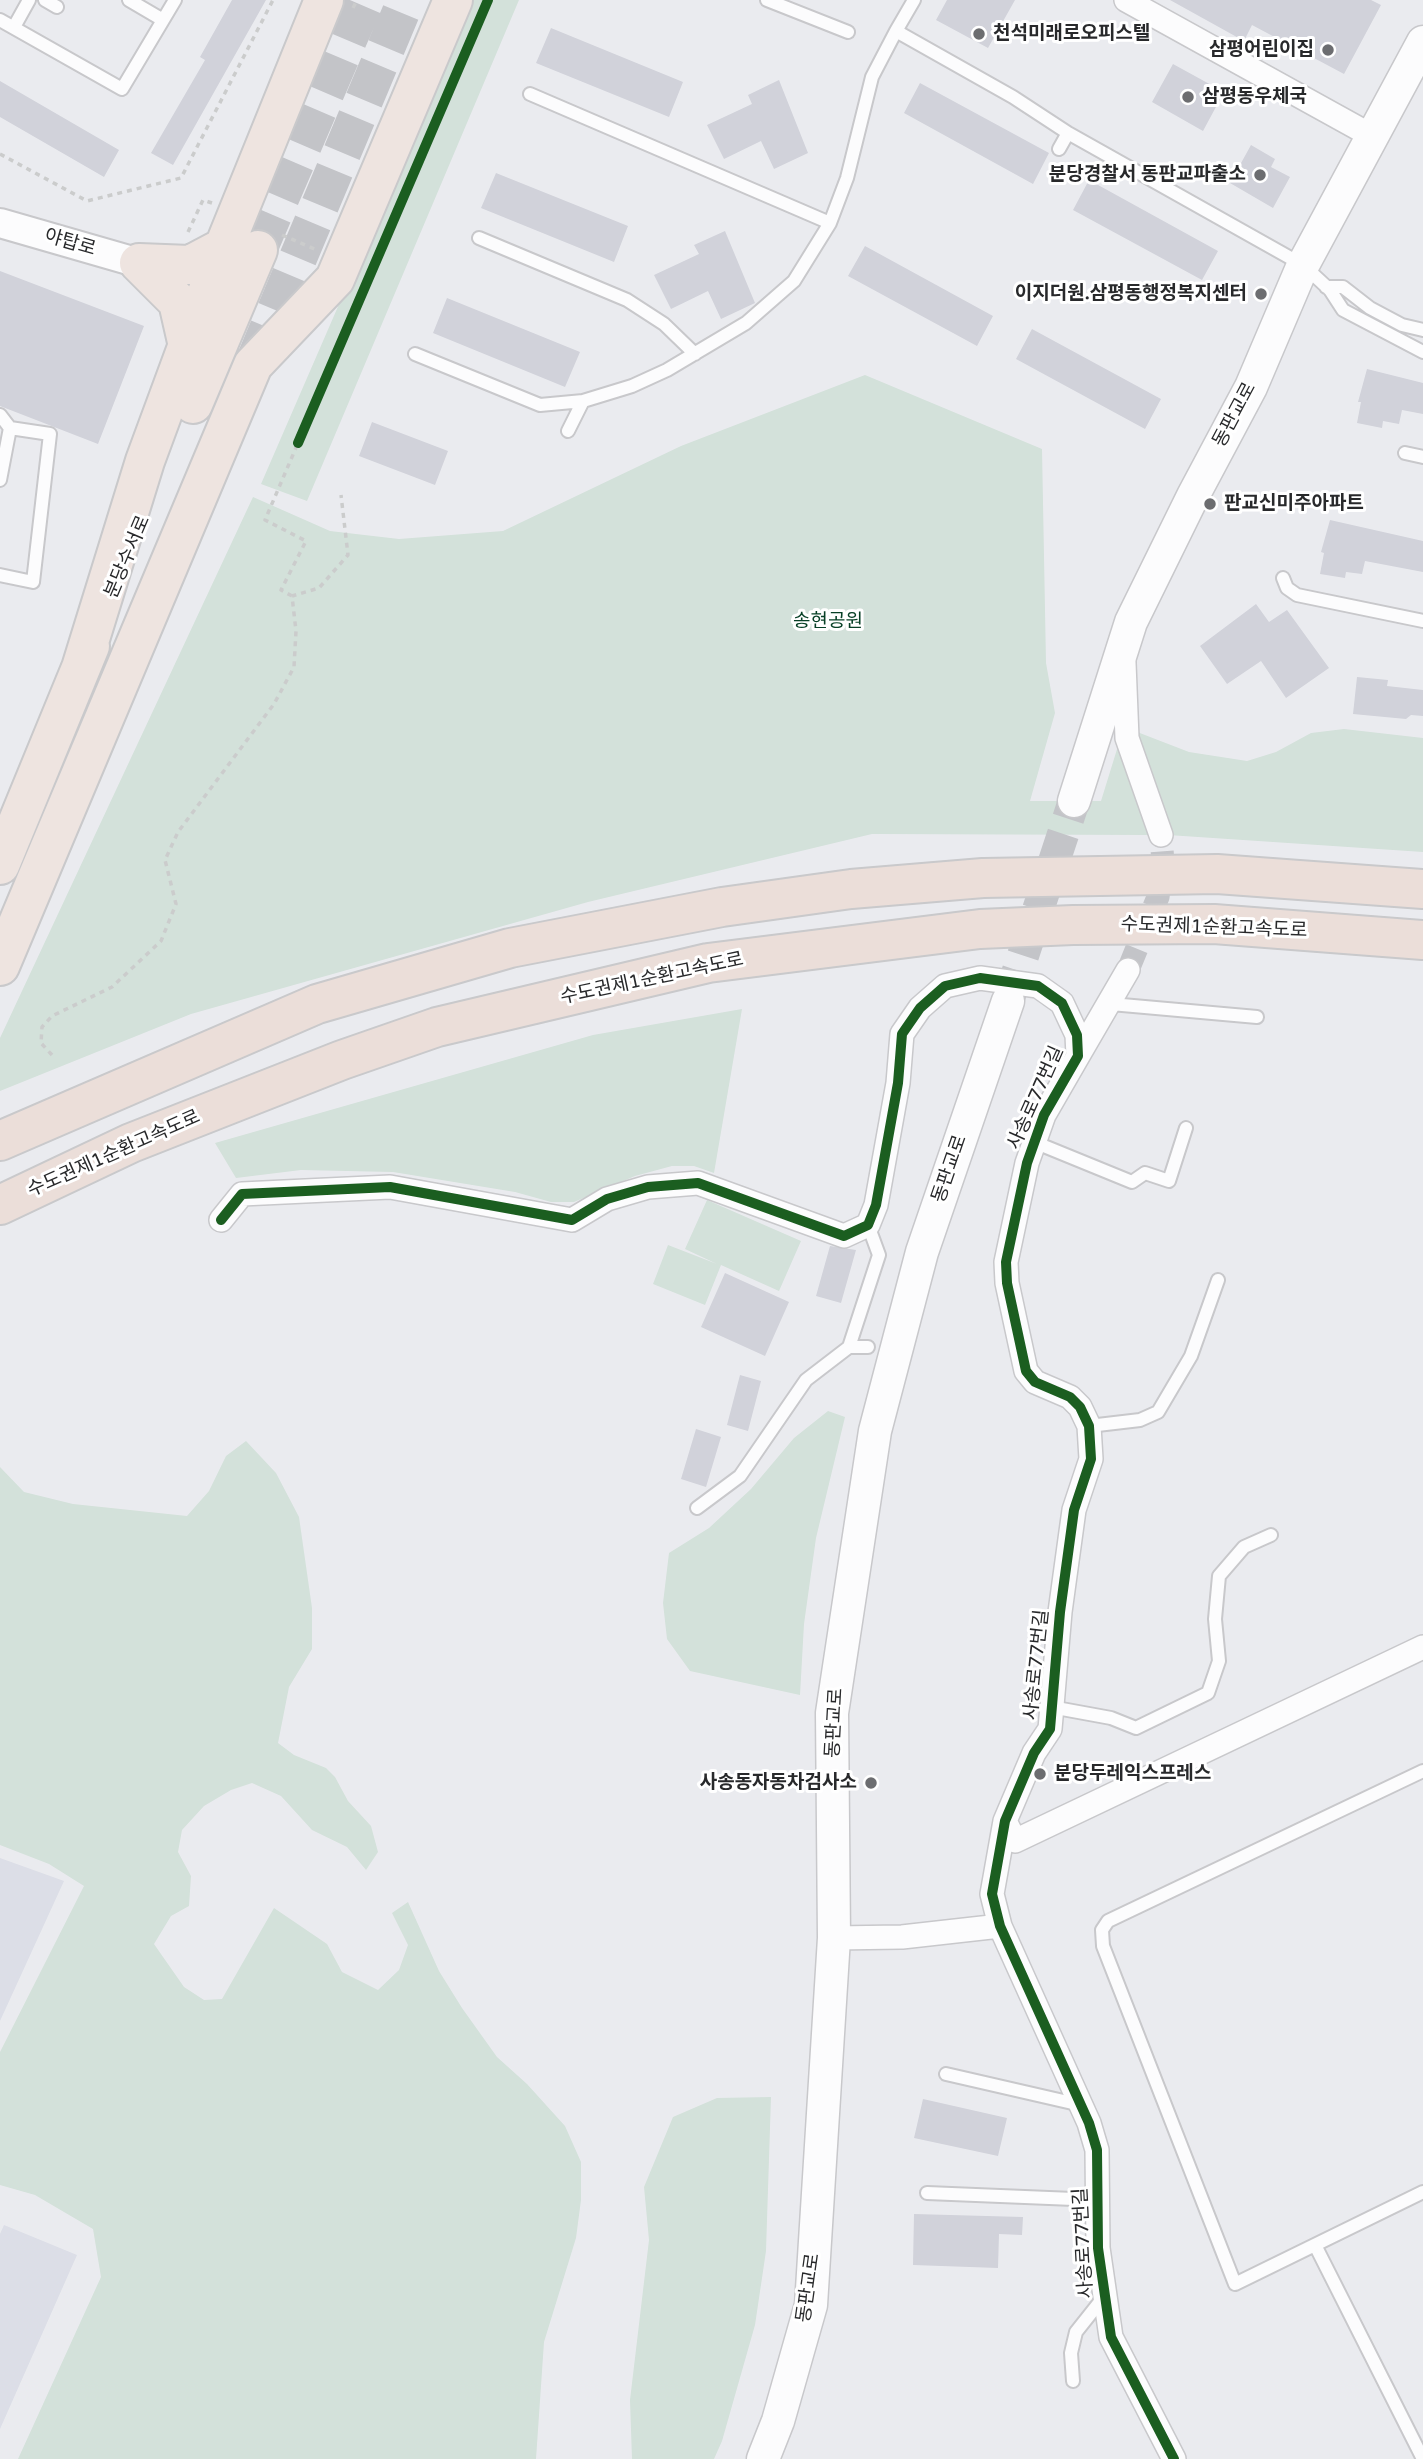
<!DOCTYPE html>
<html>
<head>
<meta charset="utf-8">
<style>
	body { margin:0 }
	canvas { display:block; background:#eaebef }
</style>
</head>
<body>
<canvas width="1423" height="2459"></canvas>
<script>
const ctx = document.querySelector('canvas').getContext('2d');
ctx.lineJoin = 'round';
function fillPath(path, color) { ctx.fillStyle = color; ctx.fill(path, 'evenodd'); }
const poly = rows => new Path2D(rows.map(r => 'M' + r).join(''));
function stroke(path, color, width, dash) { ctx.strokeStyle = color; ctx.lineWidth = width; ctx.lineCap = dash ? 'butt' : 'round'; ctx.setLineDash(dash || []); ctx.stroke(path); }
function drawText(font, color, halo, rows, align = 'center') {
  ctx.font = font + ' "Varela Round","Noto Sans KR",sans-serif'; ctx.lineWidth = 6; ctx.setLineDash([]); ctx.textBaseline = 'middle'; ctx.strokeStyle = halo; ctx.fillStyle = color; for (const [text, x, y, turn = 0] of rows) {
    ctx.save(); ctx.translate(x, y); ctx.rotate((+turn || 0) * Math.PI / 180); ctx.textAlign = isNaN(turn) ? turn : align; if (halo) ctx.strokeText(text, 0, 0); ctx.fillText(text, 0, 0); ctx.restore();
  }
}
const built = poly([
	[0,1858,64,1881,0,2021],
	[4,2225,77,2255,0,2429,0,2234]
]);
const green = poly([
	[471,0,519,0,307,501,261,484],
	[865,375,1042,449,1046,663,1055,713,1030,801,1101,801,1118,746,1151,825,1148,835,872,834,588,902,191,1014,0,1091,0,1038,253,497,330,531,399,539,503,531,681,446],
	[1344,729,1423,738,1423,852,1168,835,1132,730,1189,752,1247,761,1276,752,1311,733],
	[742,1009,714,1173,694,1166,672,1166,635,1176,574,1202,551,1202,515,1192,393,1172,301,1170,236,1178,215,1143,593,1035],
	[707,1200,801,1241,779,1291,721,1265,705,1305,653,1284,668,1245,717,1264,685,1249],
	[828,1411,845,1417,816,1538,804,1624,800,1695,690,1671,667,1639,663,1603,669,1553,709,1528,751,1489,794,1438],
	[246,1441,276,1473,299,1517,312,1608,312,1649,289,1687,278,1743,294,1755,326,1768,335,1777,348,1801,371,1826,378,1852,366,1870,347,1847,312,1830,281,1796,252,1783,231,1790,204,1806,182,1830,178,1852,191,1876,189,1906,171,1916,154,1944,184,1987,204,2000,222,1999,274,1908,327,1944,342,1972,378,1990,399,1970,408,1945,392,1913,408,1902,439,1971,462,2008,497,2057,527,2084,565,2126,581,2162,581,2200,576,2238,544,2342,536,2459,18,2459,101,2277,93,2229,35,2195,0,2185,0,2052,84,1886,49,1864,0,1845,0,1467,24,1492,73,1504,187,1516,209,1491,226,1456],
	[771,2097,766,2251,755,2325,722,2441,714,2459,632,2459,630,2400,649,2240,644,2187,673,2117,717,2098]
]);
const building = poly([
	[232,0,266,0,173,165,151,153,205,60,200,57],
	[947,0,1015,0,988,48,936,20],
	[1170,0,1371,0,1381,5,1344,74,1252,25,1244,41],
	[551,28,683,82,669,117,536,63],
	[1173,64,1224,92,1203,131,1152,102],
	[779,80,808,153,774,169,761,141,724,159,707,125,752,104,748,95],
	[0,81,119,150,104,177,0,117],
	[920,83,1049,153,1033,184,904,113],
	[1251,145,1275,159,1271,167,1290,177,1273,208,1230,183],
	[496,173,628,226,614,262,481,208],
	[1089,180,1218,251,1202,280,1073,210],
	[725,231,755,303,721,319,708,291,671,309,654,275,699,254,694,245],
	[865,246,993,316,977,346,848,276],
	[0,271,144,326,98,444,0,406],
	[447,298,580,352,565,387,433,333],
	[1032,329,1161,399,1145,429,1016,359],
	[1367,369,1423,383,1423,414,1402,410,1399,424,1383,421,1382,428,1357,423,1361,402,1358,402],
	[372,422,448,451,435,485,359,456],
	[1330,520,1423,541,1423,572,1365,561,1362,574,1346,572,1345,578,1320,574,1324,553,1321,552],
	[1256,604,1269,622,1287,610,1329,668,1286,698,1261,661,1227,684,1200,646],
	[1357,677,1388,680,1387,686,1423,690,1423,716,1411,715,1406,719,1353,714],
	[830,1246,856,1250,841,1303,816,1296],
	[725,1273,789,1302,765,1356,701,1327],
	[740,1375,761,1381,748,1431,727,1425],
	[696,1429,721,1437,706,1487,681,1479],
	[923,2099,1007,2118,998,2156,914,2138],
	[914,2214,1023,2217,1022,2235,999,2234,998,2268,913,2265]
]);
const minorTunnel = poly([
	[1128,970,1158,897,1163,863,1161,835]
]);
const secondaryTunnel = poly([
	[1008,1001,1074,801]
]);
const trunkTunnel = poly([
	[258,250,365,0],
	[254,363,406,0]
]);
const path = poly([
	[353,8,357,0],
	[0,154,87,201,181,178,273,0],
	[188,232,203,200,212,203],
	[282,235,317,250],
	[292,596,281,590,306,541,265,520,298,443],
	[52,1055,41,1043,42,1027,52,1016,112,987,161,941,176,904,165,860,178,832,274,704,294,667,296,631,292,596,319,588,348,555,341,495]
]);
const service = poly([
	[45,0,57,7],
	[129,0,163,20],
	[767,0,848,32],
	[914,0,896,31,1013,97,1068,133,1303,265,1330,290,1343,310,1423,352],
	[0,20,122,89,175,0],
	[14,27,29,0],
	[530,94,830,223],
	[1059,149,1068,133],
	[479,238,627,300,664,324,695,354],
	[1326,287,1343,287,1370,308,1402,325,1423,330],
	[415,354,540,405,583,401,632,386,667,370,746,323,794,281,830,223,847,178,872,77,896,31],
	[0,415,10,428,0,480],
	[568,431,583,401],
	[1405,453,1423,457],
	[0,575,33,582,50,434,10,428],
	[1283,578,1287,588,1297,595,1423,621],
	[1111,1004,1257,1017],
	[1034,1142,1132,1182,1145,1173,1169,1181,1186,1128],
	[849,1347,868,1347],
	[1089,1426,1140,1420,1158,1412,1191,1356,1218,1280],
	[697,1508,740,1476,806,1380,849,1347,879,1255,868,1225],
	[1051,1707,1111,1718,1136,1728,1208,1693,1219,1661,1215,1619,1219,1576,1244,1547,1271,1535],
	[1423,1771,1108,1921,1102,1930,1103,1946,1235,2284,1423,2192],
	[946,2074,1081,2105],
	[927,2193,1098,2200],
	[1315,2245,1423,2459],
	[1073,2381,1071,2353,1076,2332,1103,2298]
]);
const minor = poly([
	[1126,0,1372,136],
	[1124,663,1127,738,1161,835],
	[1078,1056,1128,970],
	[221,1220,242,1194,390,1187,572,1220,607,1199,648,1187,698,1183,844,1236,868,1225,876,1205,898,1083,902,1034,920,1008,945,986,980,978,1038,986,1062,1003,1077,1035,1078,1056,1044,1115,1027,1163,1006,1262,1007,1283,1026,1371,1035,1382,1070,1397,1080,1407,1089,1426,1091,1459,1074,1510,1060,1612,1050,1729,1034,1753,1005,1821,992,1894,1000,1926,1089,2123,1097,2150,1098,2248,1111,2337,1174,2459],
	[1005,1821,1015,1841,1423,1647],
	[834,1938,902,1937,1000,1926]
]);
const tertiary = poly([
	[0,223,139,263]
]);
const secondary = poly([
	[1074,801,1131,622,1193,496,1251,387,1303,265,1423,42],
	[763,2459,778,2421,811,2305,834,1938,832,1713,875,1431,922,1252,1008,1001]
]);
const trunk = poly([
	[139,263,178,302,188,346],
	[139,263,190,265,224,247],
	[193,404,258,250],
	[81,668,145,461,224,247,324,0],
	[0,865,90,646],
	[0,966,253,365,335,279,453,0]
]);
const motorway = poly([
	[0,1141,317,1004,510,948,722,907,851,889,983,878,1217,874,1423,889],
	[0,1205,131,1143,342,1060,437,1027,708,963,980,929,1073,925,1214,924,1423,940]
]);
const cycleway = poly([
	[298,443,488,0],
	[221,1220,242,1194,390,1187,572,1220,607,1199,648,1187,698,1183,844,1236,868,1225,876,1205,898,1083,902,1034,920,1008,945,986,980,978,1038,986,1062,1003,1077,1035,1078,1056,1044,1115,1027,1163,1006,1262,1007,1283,1026,1371,1035,1382,1070,1397,1080,1407,1089,1426,1091,1459,1074,1510,1060,1612,1050,1729,1034,1753,1005,1821,992,1894,1000,1926,1089,2123,1097,2150,1098,2248,1111,2337,1174,2459]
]);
const markers = [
	[979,34,7,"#6c6d70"],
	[1328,50,7,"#6c6d70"],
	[1188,97,7,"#6c6d70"],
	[1260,175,7,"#6c6d70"],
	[1261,294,7,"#6c6d70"],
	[1210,504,7,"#6c6d70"],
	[1040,1774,7,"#6c6d70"],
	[871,1783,7,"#6c6d70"]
];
const poiNames = [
	["천석미래로오피스텔",993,34],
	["삼평어린이집",1314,50,"right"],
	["삼평동우체국",1202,97],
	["분당경찰서 동판교파출소",1246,175,"right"],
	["이지더원.삼평동행정복지센터",1247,294,"right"],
	["판교신미주아파트",1224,504],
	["분당두레익스프레스",1054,1774],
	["사송동자동차검사소",857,1783,"right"]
];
const streetNames = [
	["야탑로",70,243,16],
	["동판교로",1235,415,-62],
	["분당수서로",128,557,-67],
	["수도권제1순환고속도로",1214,928,2],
	["수도권제1순환고속도로",652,979,-12],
	["사송로77번길",1036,1098,-66],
	["수도권제1순환고속도로",114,1154,-24],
	["동판교로",950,1169,-71],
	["사송로77번길",1037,1665,-84],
	["동판교로",835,1723,-87],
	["사송로77번길",1084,2243,-93],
	["동판교로",809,2288,-82]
];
const parkNames = [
	["송현공원",828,622]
];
fillPath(built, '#dcdee7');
fillPath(green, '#d3e1da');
fillPath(building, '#d1d2da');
stroke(minorTunnel, '#c3c4c8', 23, [23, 11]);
stroke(secondaryTunnel, '#c3c4c8', 32, [32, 16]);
stroke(trunkTunnel, '#c3c4c8', 38, [38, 19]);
stroke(service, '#c8c8cb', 16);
stroke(minor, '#c8c8cb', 26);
stroke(tertiary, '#c8c8cb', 32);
stroke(secondary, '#c8c8cb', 35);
stroke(trunk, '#c9c9cb', 42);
stroke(motorway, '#c9c9cb', 42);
stroke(path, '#cbcccc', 3.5, [5, 5]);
stroke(service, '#fcfcfd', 12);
stroke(minor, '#fcfcfd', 23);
stroke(tertiary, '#fcfcfd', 28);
stroke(secondary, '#fcfcfd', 32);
stroke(trunk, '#eee4e0', 38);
stroke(motorway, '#ebded9', 38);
stroke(cycleway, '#1b5e20', 10);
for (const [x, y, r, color] of markers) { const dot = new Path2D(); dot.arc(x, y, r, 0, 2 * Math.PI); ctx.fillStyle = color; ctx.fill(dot); stroke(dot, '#fff', 2.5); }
drawText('bold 19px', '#28292b', '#fff', poiNames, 'left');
drawText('19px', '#28292b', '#fff', streetNames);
drawText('19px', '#074026', '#fff', parkNames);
</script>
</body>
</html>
